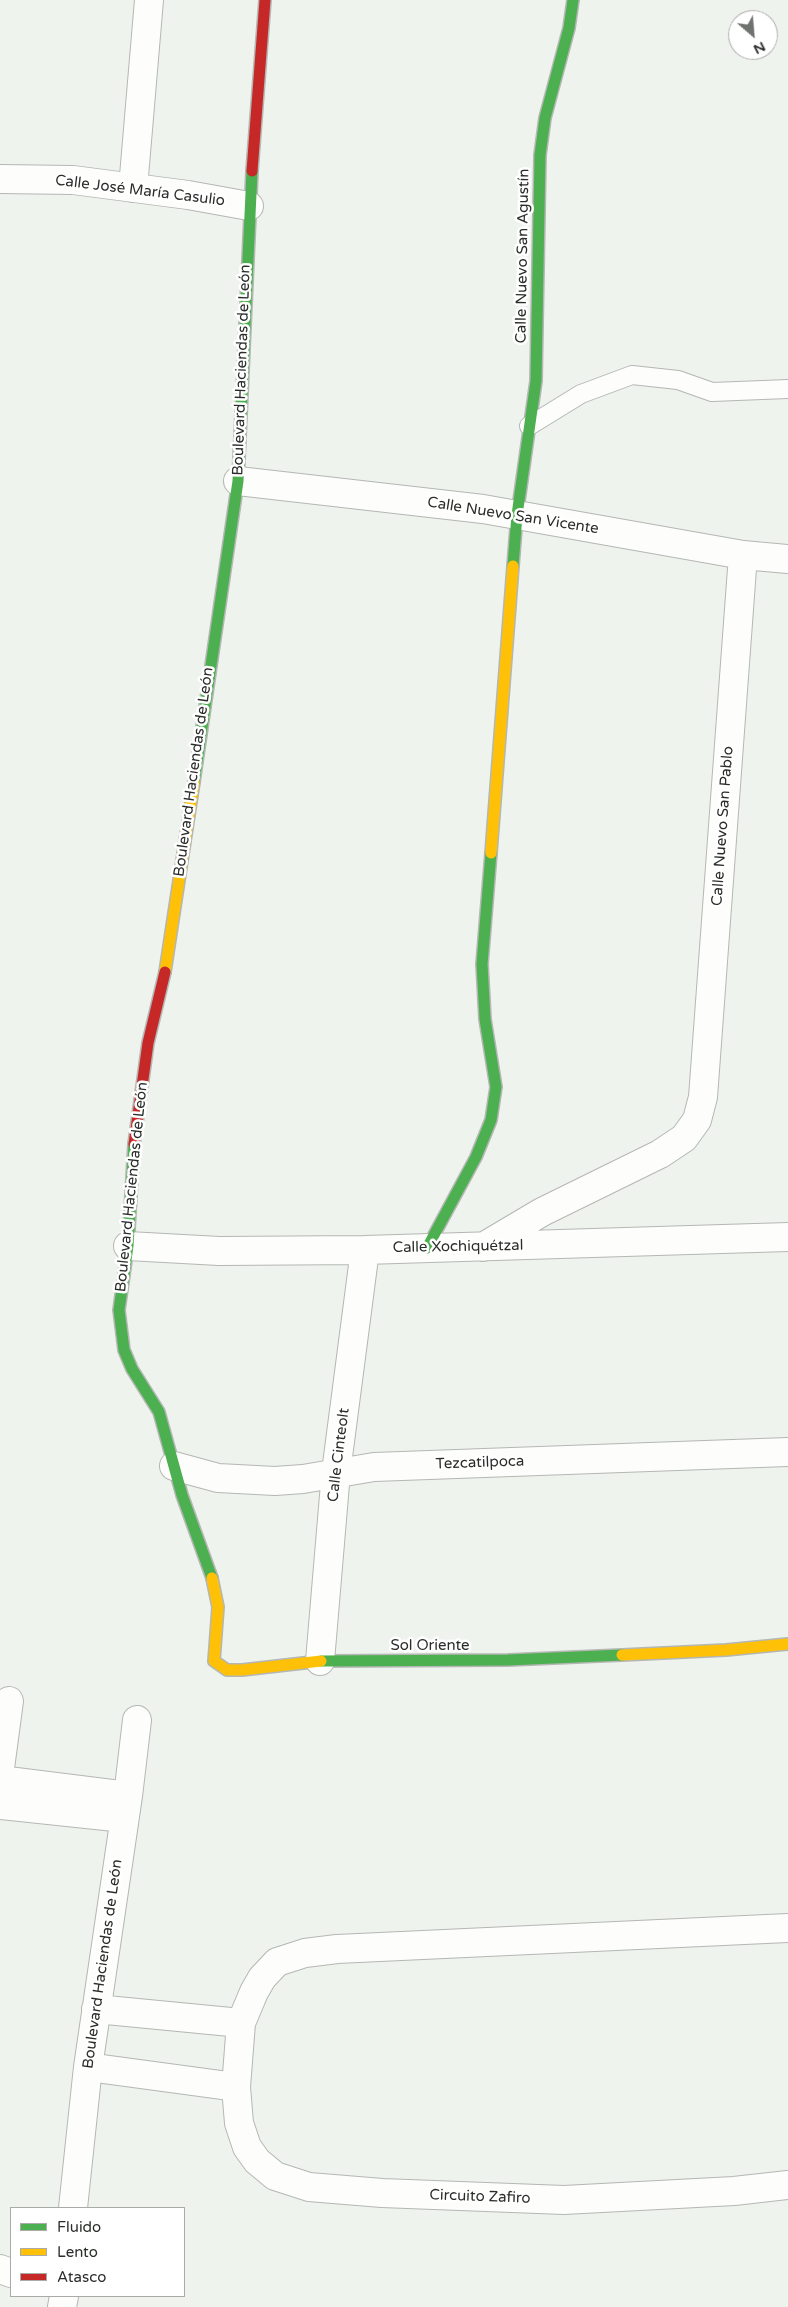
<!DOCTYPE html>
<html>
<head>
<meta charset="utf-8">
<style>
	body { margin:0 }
	#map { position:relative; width:788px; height:2307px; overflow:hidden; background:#eff3ee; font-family:"Varela Round",sans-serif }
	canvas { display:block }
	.legend { position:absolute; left:10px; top:2207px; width:175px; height:90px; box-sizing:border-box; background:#fff; border:1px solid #aaaba9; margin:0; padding:6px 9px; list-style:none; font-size:15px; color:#2a2d29 }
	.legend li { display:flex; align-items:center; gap:10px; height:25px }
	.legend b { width:25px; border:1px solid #aaaba9 }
	.north { position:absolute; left:728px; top:10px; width:50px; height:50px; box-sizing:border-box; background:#fff; border:1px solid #aaaba9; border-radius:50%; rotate:153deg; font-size:14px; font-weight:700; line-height:20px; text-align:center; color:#2a2d29 }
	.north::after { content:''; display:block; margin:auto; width:18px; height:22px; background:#6f726e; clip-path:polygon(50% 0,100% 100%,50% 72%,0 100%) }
</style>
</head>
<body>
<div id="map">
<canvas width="788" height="2307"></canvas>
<ul class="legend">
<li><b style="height:6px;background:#4caf50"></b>Fluido</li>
<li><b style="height:6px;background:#ffc107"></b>Lento</li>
<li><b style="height:6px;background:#c62828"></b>Atasco</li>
</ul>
<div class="north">N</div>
</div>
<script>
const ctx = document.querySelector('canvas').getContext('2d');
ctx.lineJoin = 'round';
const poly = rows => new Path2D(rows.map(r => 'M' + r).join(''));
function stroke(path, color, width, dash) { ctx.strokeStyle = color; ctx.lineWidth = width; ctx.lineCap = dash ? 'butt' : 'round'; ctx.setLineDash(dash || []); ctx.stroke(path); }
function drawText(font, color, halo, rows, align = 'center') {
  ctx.font = font + ' "Varela Round",sans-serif'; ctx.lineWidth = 5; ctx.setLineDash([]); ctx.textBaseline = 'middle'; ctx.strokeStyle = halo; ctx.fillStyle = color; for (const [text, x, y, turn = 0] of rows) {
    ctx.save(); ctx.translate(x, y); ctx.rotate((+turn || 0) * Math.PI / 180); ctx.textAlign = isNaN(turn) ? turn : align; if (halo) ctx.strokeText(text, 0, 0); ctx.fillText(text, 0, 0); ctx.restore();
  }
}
const lane = poly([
	[529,426,581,394,632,375,678,380,712,392,788,389]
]);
const street = poly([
	[0,179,73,180,188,195,249,206],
	[133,188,149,0],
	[238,481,483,509,743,555,788,559],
	[128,1246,219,1251,365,1250,788,1237],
	[483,1247,542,1212,660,1154,684,1138,697,1120,703,1097,743,555],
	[174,1466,218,1478,275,1481,303,1479,374,1467,788,1452],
	[320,1661,336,1472,365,1250],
	[0,1768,9,1701],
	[0,1780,128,1796],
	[0,1805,124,1818],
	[788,1928,337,1949,305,1953,277,1962,262,1978,254,1992,241,2023,236,2087,239,2123,247,2147,257,2161,275,2176,309,2187,382,2193,564,2200,734,2191,788,2185],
	[96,2009,241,2023],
	[88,2067,236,2087],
	[73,2208,88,2067,128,1796,137,1720],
	[0,2269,11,2273],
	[62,2307,64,2296]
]);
const fast = poly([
	[513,566,517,515,536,381,540,155,545,118,569,28,573,0],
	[194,782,238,481,252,171],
	[134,1144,128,1246,119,1310,124,1350,132,1369,159,1412,182,1495,212,1578],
	[427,1248,476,1157,491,1120,496,1087,485,1019,482,964,491,853],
	[321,1661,508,1660,622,1655]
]);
const slow = poly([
	[491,853,513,566],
	[165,972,194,782],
	[212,1578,218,1607,214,1661,227,1670,242,1670,321,1661],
	[622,1655,726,1650,788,1644]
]);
const jam = poly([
	[252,171,265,0],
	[134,1144,148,1043,165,972]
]);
const streetNames = [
	["Calle José María Casulio",140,191,7],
	["Calle Nuevo San Agustín",523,256,-89],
	["Boulevard Haciendas de León",242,370,-88],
	["Calle Nuevo San Vicente",513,516,9],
	["Boulevard Haciendas de León",194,772,-82],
	["Calle Nuevo San Pablo",723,826,-86],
	["Boulevard Haciendas de León",132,1187,-84],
	["Calle Xochiquétzal",458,1247,-1],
	["Calle Cinteolt",339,1455,-83],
	["Tezcatilpoca",480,1463,-2],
	["Sol Oriente",430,1646],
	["Boulevard Haciendas de León",103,1964,-82],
	["Circuito Zafiro",480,2197,2]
];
stroke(lane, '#b4b7b3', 20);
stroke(street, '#b4b7b3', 30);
stroke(fast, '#b4b7b3', 14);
stroke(slow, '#b4b7b3', 14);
stroke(jam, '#b4b7b3', 14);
stroke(lane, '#fdfdfc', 18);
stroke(street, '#fdfdfc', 28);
stroke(fast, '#4caf50', 11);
stroke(slow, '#ffc107', 11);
stroke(jam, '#c62828', 11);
drawText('15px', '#2a2d29', '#fff', streetNames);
</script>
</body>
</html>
